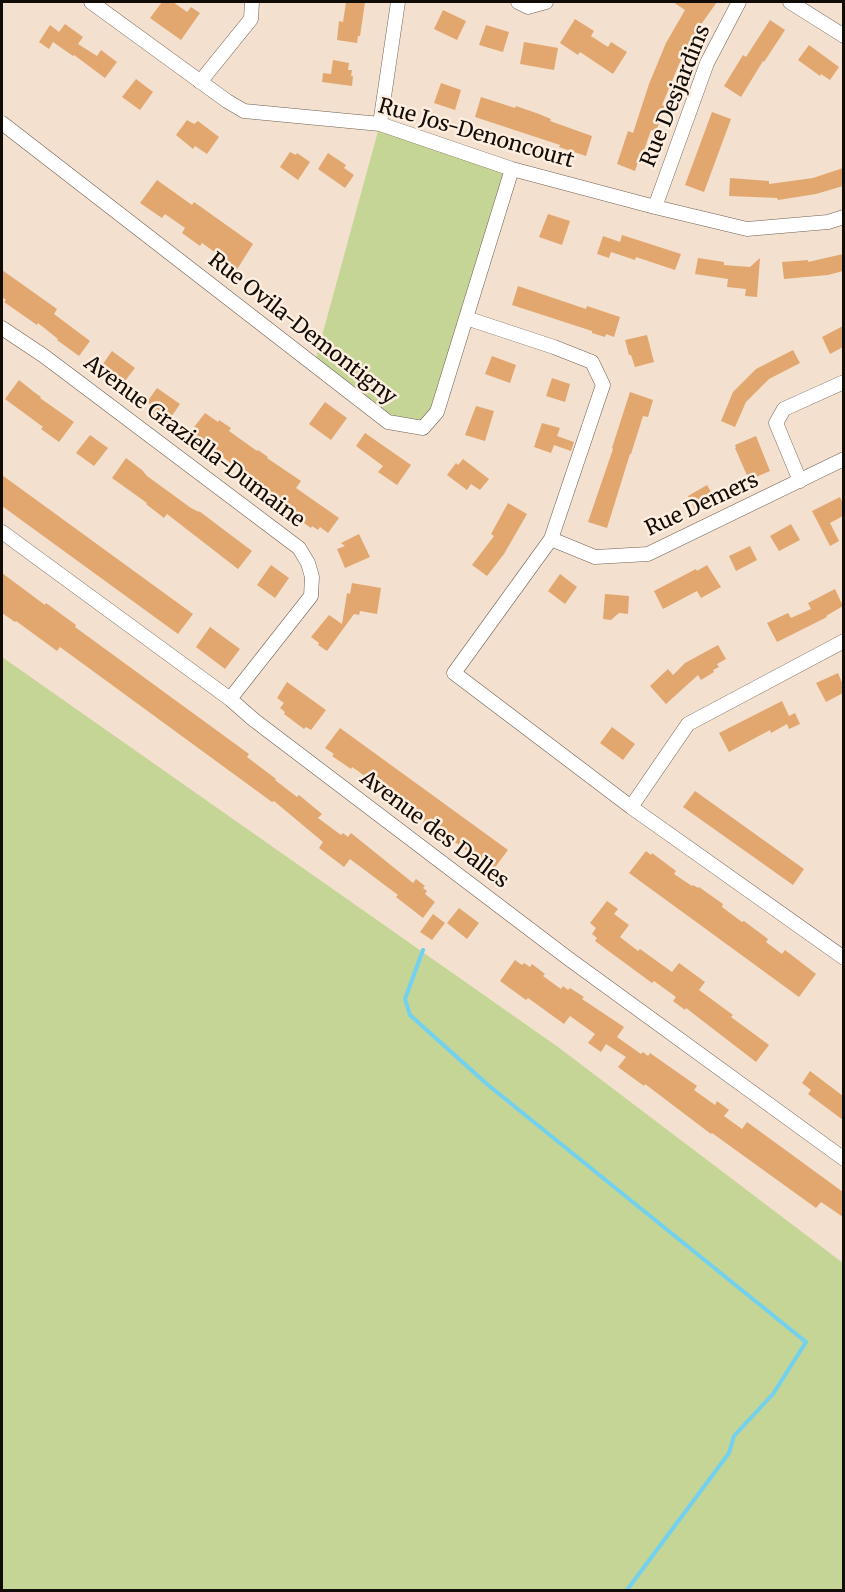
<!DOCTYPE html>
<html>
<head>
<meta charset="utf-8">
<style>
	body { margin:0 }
	#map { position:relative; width:845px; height:1592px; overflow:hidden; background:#f3e0cf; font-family:Merriweather,serif }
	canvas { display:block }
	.frame { position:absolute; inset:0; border:3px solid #120c07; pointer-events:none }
</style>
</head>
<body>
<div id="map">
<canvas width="845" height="1592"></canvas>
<div class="frame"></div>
</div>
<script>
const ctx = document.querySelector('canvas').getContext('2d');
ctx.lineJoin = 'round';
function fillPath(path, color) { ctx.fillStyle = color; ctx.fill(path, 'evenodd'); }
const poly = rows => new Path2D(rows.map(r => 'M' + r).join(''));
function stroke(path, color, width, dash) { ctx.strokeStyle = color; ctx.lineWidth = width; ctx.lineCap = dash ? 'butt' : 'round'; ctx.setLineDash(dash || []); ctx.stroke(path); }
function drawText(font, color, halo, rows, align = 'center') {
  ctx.font = font + ' Merriweather,serif'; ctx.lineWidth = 5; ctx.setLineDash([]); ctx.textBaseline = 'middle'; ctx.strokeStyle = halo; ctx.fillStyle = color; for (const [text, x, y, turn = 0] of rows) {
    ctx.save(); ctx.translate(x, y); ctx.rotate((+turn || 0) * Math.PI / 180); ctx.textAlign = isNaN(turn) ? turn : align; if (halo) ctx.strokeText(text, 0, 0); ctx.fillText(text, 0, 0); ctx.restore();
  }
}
const green = poly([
	[380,124,512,169,437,412,423,428,388,422,314,365],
	[2,657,558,1047,843,1263,843,1590,2,1590]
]);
const stream = poly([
	[423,950,405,999,410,1015,488,1085,806,1342,773,1394,734,1436,729,1453,627,1590]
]);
const building = poly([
	[162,2,173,2,187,12,191,7,200,13,181,40,150,18],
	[346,2,365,2,360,36,358,36,357,43,337,40,339,21,343,22],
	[673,2,717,2,697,30,698,31,680,62,662,105,665,106,656,132,651,130,640,162,638,162,635,171,617,164,628,131,633,133,649,84,666,43,685,10],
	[443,10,466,21,457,40,434,29],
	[575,19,594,31,591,36,608,47,611,42,627,52,613,74,580,52,578,55,560,43],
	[770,20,785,30,764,62,763,61,741,97,724,86,743,55,746,57],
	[65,24,83,37,78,44,97,56,101,50,117,62,105,78,74,55,73,56,53,42,49,49,39,42,50,25,59,32],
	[486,25,509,32,503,52,479,45],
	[524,42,558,48,554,70,520,64],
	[809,45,839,67,830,80,821,74,820,76,798,60],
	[333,60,349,63,348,70,352,70,351,76,353,76,352,86,322,82,323,73,331,74],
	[136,79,153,92,140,110,122,97],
	[441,83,461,90,455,110,434,103],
	[481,97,515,108,516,106,539,114,551,119,550,121,592,136,586,156,559,147,560,145,475,117],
	[712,112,731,119,704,192,685,185],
	[187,120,194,124,198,121,219,137,207,154,195,146,193,149,176,135],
	[290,152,296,155,297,153,310,162,298,180,280,167],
	[328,153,346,165,344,168,354,175,345,188,318,169],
	[843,168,843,186,816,194,778,200,777,198,729,196,730,178,769,181,769,184,813,178],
	[157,180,192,205,194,202,253,244,236,271,225,263,227,261,202,243,200,246,182,233,185,228,165,214,162,218,140,203],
	[548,214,570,221,562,245,539,237],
	[622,235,681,254,675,270,636,257,635,260,611,252,609,258,597,254,603,236,620,242],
	[843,254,843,271,828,275,784,279,782,262,808,260,808,262],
	[698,258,724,262,724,265,750,267,760,258,757,297,745,296,746,289,727,287,728,279,695,274],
	[2,270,57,309,54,314,90,341,79,356,57,340,58,339,38,323,37,325,4,302,6,300,2,297],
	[518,286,586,309,587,306,620,317,614,337,606,334,605,337,592,333,592,331,512,305],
	[843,326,843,347,830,354,822,337],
	[647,335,654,362,635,367,631,355,629,355,625,340],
	[793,350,800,363,769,379,746,402,735,427,721,421,733,392,756,369],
	[112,351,135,368,121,386,98,371],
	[492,356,516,365,510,383,485,374],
	[552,378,570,384,565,402,546,396],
	[19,380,34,392,41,397,40,398,74,422,59,442,41,429,43,427,5,399],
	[157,388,180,404,167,423,165,422,164,423,153,415,154,414,150,411,153,407,147,402],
	[630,392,653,400,648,417,643,416,631,454,630,454,607,528,588,522,613,449,612,448],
	[325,402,347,418,331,440,309,424],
	[476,406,494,411,485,441,465,435],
	[205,413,218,422,219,420,231,428,229,431,257,451,258,450,268,457,267,458,301,481,296,488,339,518,328,533,320,527,318,530,312,526,311,528,271,500,274,497,253,482,250,486,238,477,242,471,217,453,213,458,199,448,204,441,191,431],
	[542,423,560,428,557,436,574,442,571,451,554,445,551,453,534,447],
	[365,433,411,465,397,485,378,472,383,466,356,446],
	[90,435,108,448,94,466,76,453],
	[756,436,770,471,749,480,735,448,736,448,735,445],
	[126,458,142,470,147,476,191,508,199,512,199,511,252,551,238,569,167,514,164,518,146,504,147,503,112,478],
	[463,459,489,479,480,490,471,484,467,490,447,475,456,463,458,465],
	[2,475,193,614,178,634,2,506],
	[707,485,715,499,695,509,688,496],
	[840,497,843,503,843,516,830,523,839,541,830,546,812,511],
	[508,503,527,514,504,554,487,576,472,565,494,536,491,534],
	[791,524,800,540,779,551,770,536],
	[359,534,370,557,345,568,337,549,345,546,341,543],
	[750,546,757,560,736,571,729,556],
	[271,565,289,578,275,598,257,585],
	[707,565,721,587,701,598,697,591,663,609,654,591,696,569,697,571],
	[2,573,45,605,46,603,76,625,75,627,249,754,247,757,276,779,275,780,297,797,299,795,322,814,318,818,341,835,343,833,348,837,351,833,413,883,416,879,425,886,423,888,427,891,425,894,435,902,423,918,396,897,398,895,350,859,344,867,319,848,323,842,274,801,272,802,60,647,57,651,16,621,15,622,2,613],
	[560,574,577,587,565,604,548,591],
	[352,583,381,588,377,614,360,611,359,615,354,614,327,651,318,645,319,643,311,637,329,615,342,624,347,593,350,594],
	[835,589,843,606,826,616,827,617,777,642,767,623,788,613,791,618,811,609,808,603],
	[605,594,629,596,628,614,619,613,611,620,603,619],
	[210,627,240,649,225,669,196,647],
	[718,645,726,659,717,664,719,667,713,670,714,672,701,680,698,675,666,704,650,686,668,669,673,675,685,663],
	[838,673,843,685,843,693,826,702,816,683],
	[287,682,326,710,311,730,306,727,304,729,284,714,285,712,280,708,284,703,277,698],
	[782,701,789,716,795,713,800,724,789,729,787,724,771,733,770,730,729,752,719,733],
	[612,727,635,744,623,760,600,743],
	[340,728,508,850,493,870,488,866,486,867,468,854,469,852,442,833,441,835,423,822,424,820,416,814,417,813,397,799,396,800,358,771,352,767,351,769,332,756,334,754,325,748],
	[695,791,804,869,793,885,683,807],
	[646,851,651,855,652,853,676,871,674,874,692,886,693,885,698,888,699,887,723,904,722,907,742,922,744,921,768,939,766,942,782,954,785,950,816,974,799,997,629,873],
	[607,901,618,909,614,914,629,925,620,937,638,951,640,949,672,972,679,963,705,982,699,990,733,1015,731,1017,769,1045,756,1062,686,1008,685,1010,673,1001,676,997,654,981,652,983,595,941,597,938,592,934,596,928,590,923],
	[459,908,479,923,467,939,447,923],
	[433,914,445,923,432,940,420,932],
	[515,960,522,965,524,963,530,967,532,964,545,974,543,976,561,989,563,986,568,990,570,988,584,997,582,999,624,1027,617,1037,641,1054,643,1052,648,1056,650,1053,697,1086,694,1090,715,1105,717,1101,729,1110,724,1116,742,1129,747,1122,843,1192,843,1217,821,1202,816,1208,712,1133,711,1134,645,1084,644,1086,618,1067,626,1057,606,1044,601,1052,588,1043,595,1034,570,1016,564,1024,528,998,526,1000,500,981],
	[810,1071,843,1096,843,1120,808,1094,811,1090,802,1083]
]);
const minor = poly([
	[91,2,227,101,244,111,380,124,512,169,655,207,747,229,828,222,844,217],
	[518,2,528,7,546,2],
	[790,2,844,36],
	[200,82,251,19,252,2],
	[2,123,388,422,423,428,437,412,512,169],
	[380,124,398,2],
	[655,207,707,63,739,2],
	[466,318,554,347,592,362,603,385,551,539,454,673,631,807,844,958],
	[2,328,44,356,299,548,308,563,312,577,311,596,230,699],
	[800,481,776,423,784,409,844,382],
	[2,532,230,699,254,720,569,959,844,1159],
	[551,539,595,557,648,554,844,459],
	[631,807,688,724,844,641]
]);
const streetNames = [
	["Rue Desjardins",676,96,-68],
	["Rue Jos-Denoncourt",476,134,16],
	["Rue Ovila-Demontigny",302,329,38],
	["Avenue Graziella-Dumaine",194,442,37],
	["Rue Demers",702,505,-25],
	["Avenue des Dalles",434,830,37]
];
fillPath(green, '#c5d596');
stroke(stream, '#71d1ee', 4);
fillPath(building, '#e1a76f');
stroke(minor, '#706051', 15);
stroke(minor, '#fff', 14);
drawText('21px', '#120c07', '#fdeee0', streetNames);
</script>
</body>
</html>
